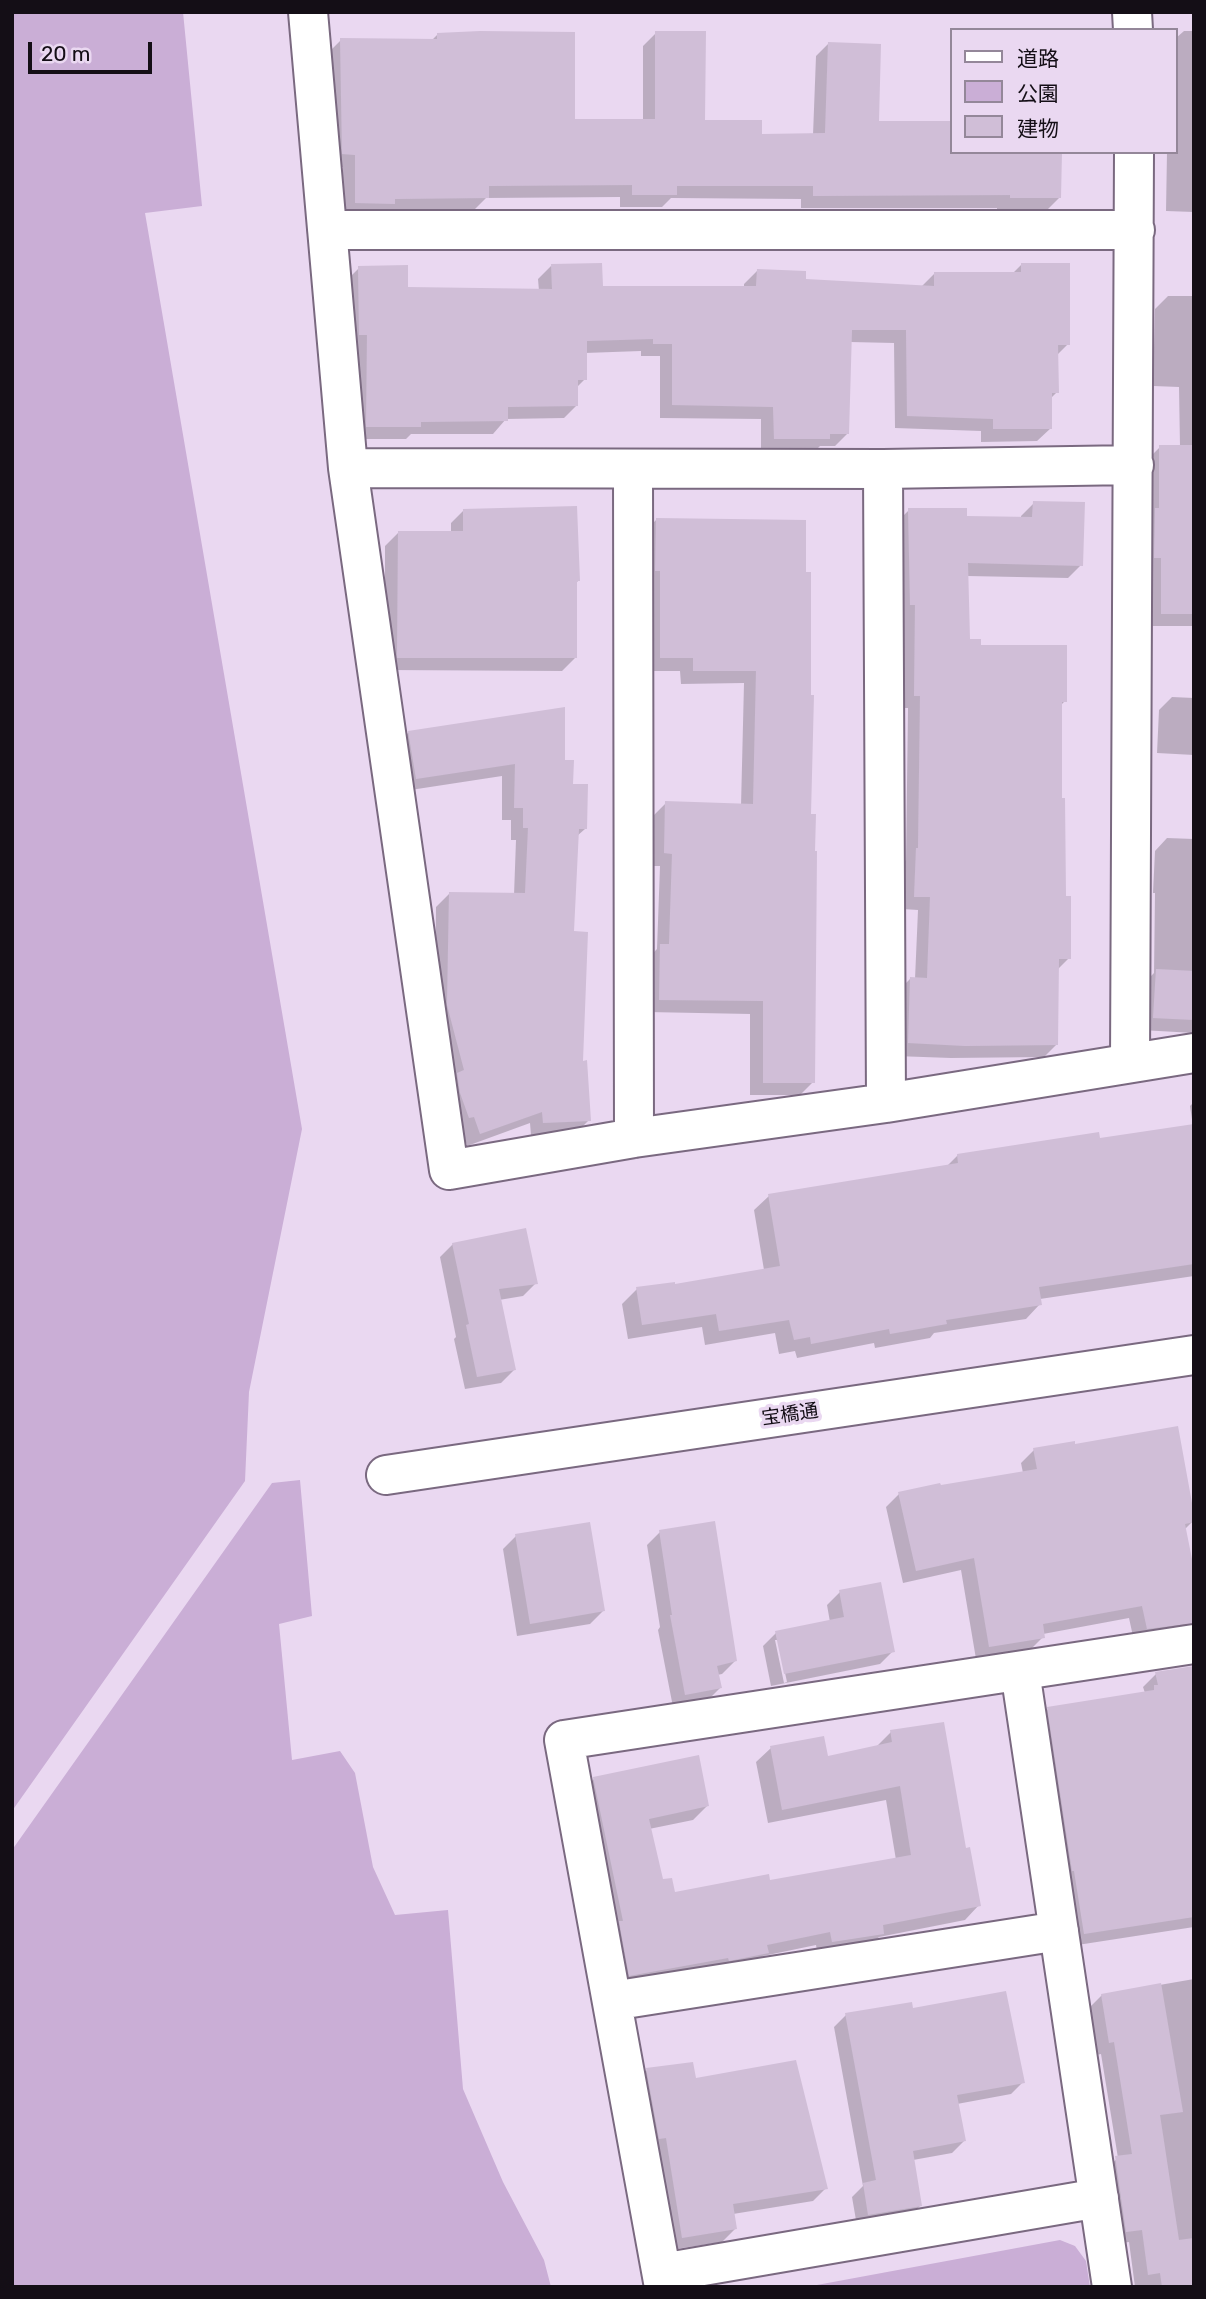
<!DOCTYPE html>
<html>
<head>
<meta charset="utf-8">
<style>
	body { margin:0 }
	#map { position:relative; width:1206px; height:2299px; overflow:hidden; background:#ead8f1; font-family:Rubik,"Noto Sans JP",sans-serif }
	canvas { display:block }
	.frame { position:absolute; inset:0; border:14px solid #140e16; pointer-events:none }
	.legend { position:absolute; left:950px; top:28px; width:228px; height:126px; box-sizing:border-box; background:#ead8f1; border:2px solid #948799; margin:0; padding:9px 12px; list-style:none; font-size:21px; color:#140e16 }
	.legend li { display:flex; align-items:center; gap:14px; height:35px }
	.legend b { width:35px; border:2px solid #948799 }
	.scale { position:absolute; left:28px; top:42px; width:124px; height:32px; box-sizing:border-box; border:4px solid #140e16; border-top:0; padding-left:9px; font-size:21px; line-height:24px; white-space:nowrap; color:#140e16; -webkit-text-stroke:5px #ead8f1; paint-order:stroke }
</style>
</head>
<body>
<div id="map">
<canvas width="1206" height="2299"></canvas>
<div class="frame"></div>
<ul class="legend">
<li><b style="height:9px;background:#fff"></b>道路</li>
<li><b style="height:19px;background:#caaed6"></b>公園</li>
<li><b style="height:19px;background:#d0bed7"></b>建物</li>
</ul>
<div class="scale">20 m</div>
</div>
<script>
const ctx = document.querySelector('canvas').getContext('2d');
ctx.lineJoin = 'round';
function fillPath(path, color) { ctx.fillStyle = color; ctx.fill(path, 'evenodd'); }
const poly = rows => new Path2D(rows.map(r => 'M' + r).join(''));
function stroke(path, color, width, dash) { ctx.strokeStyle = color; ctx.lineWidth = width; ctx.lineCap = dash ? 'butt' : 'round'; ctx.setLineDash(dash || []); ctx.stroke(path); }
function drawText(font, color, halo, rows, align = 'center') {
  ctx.font = font + ' Rubik,"Noto Sans JP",sans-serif'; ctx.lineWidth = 7; ctx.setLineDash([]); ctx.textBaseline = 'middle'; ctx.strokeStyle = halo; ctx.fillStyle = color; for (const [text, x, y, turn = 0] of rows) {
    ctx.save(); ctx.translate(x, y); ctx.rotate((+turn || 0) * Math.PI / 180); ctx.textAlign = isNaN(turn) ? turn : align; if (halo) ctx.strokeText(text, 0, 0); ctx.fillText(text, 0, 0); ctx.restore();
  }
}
const green = poly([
	[12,12,183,12,202,206,145,213,302,1129,249,1392,245,1481,12,1811],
	[300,1480,312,1616,279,1624,292,1760,340,1751,355,1773,373,1867,395,1915,448,1910,463,2089,503,2182,544,2260,551,2287,12,2287,12,1850,272,1483],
	[1060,2240,1075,2246,1086,2261,1090,2287,806,2287]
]);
const shadow = poly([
	[1184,31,1194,31,1194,212,1166,211,1167,152,1176,152,1176,38],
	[656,33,704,121,760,136,813,135,816,56,829,43,877,123,952,123,952,152,1060,197,1047,210,997,210,997,208,801,208,801,199,671,198,662,207,620,207,620,197,486,198,474,210,385,212,342,215,343,167,330,167,328,53,341,40,431,41,438,34,573,121,643,121,643,46],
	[1022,264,1068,344,1056,356,1057,392,1050,399,1051,428,1037,441,981,442,981,431,895,428,894,343,850,342,848,433,835,446,820,446,815,451,761,451,761,419,660,418,660,356,641,356,641,351,585,353,585,379,576,388,577,405,564,418,506,419,493,434,411,434,406,439,354,439,346,281,359,268,406,289,539,291,538,279,551,266,601,288,744,288,744,284,757,271,804,281,921,287,935,273,1012,274],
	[1168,296,1194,296,1194,626,1149,626,1147,460,1160,447,1180,447,1179,387,1153,386,1155,309],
	[1034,503,1081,565,1068,578,967,576,968,641,1065,701,1061,705,1060,799,1069,958,1057,970,1057,1044,1044,1057,951,1058,895,1056,897,992,910,979,915,979,918,910,902,909,903,863,906,860,908,708,901,708,896,523,909,510,966,517,1021,519,1021,516],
	[464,510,578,581,576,583,575,658,562,671,385,670,385,546,398,533,451,533,451,523],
	[657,519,804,522,813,1082,800,1095,750,1095,750,1014,647,1012,648,958,657,949,660,866,652,866,653,816,666,803,741,806,744,683,681,684,680,671,648,671,644,532],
	[1172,697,1194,698,1194,755,1157,753,1159,710],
	[409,732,563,762,585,829,577,836,573,933,581,1063,589,1120,576,1133,531,1135,530,1123,467,1146,435,1018,436,907,449,894,514,895,516,840,511,840,511,820,502,820,502,776,404,791,396,745],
	[1167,838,1194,839,1194,1033,1141,1030,1144,983,1154,973,1155,893,1153,893,1155,851],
	[1194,1102,1194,1276,1040,1299,1040,1304,1026,1319,934,1333,930,1338,875,1348,874,1343,797,1358,795,1351,779,1354,775,1333,705,1345,702,1327,628,1339,622,1304,637,1289,674,1286,764,1270,754,1210,769,1196,947,1166,958,1155,1099,1140,1193,1126,1190,1106],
	[453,1244,536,1283,523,1296,499,1300,514,1370,501,1383,465,1389,454,1339,456,1337,440,1257],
	[1074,1446,1193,1521,1184,1530,1188,1622,1175,1635,1134,1641,1129,1618,1043,1634,1043,1637,1030,1650,976,1659,961,1570,903,1583,886,1507,899,1494,1023,1473,1021,1463,1034,1450],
	[660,1532,735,1661,722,1674,717,1675,720,1688,707,1701,673,1707,658,1630,660,1627,647,1545],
	[516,1536,603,1611,590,1624,517,1636,503,1549],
	[840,1592,893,1651,880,1664,771,1686,763,1646,776,1633,830,1622,827,1605],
	[775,1640,778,1640,787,1682,784,1683],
	[1194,1667,1194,1927,1071,1946,1035,1722,1048,1709,1145,1693,1143,1687,1156,1674],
	[891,1732,979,1905,965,1920,879,1937,868,1948,818,1956,816,1945,763,1956,753,1966,615,1990,580,1793,594,1779,708,1805,693,1820,649,1829,661,1882,674,1894,768,1882,896,1860,886,1800,768,1823,756,1762,771,1748,827,1758,876,1747],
	[1194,1979,1194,2287,1135,2287,1129,2242,1114,2244,1103,2171,1118,2158,1101,2054,1096,2055,1089,2008,1102,1995],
	[912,2010,1023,2082,1011,2094,957,2104,964,2141,952,2153,913,2160,920,2206,908,2218,857,2226,852,2197,863,2186,834,2027,846,2015],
	[647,2070,694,2080,826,2188,813,2201,733,2214,735,2229,722,2242,669,2250,634,2083]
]);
const building = poly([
	[480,31,575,32,575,119,655,119,655,31,706,31,705,120,762,120,762,134,825,133,828,42,881,44,879,121,952,121,952,152,1062,152,1061,198,1010,198,1010,195,813,196,813,186,677,186,677,195,632,195,632,185,489,186,489,198,395,199,395,204,355,203,355,155,342,154,340,38,437,39,437,33],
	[602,263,603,286,756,286,757,269,806,271,806,279,934,286,934,272,1021,272,1021,263,1070,263,1070,345,1058,345,1059,393,1052,393,1052,429,993,429,993,419,907,416,906,330,852,330,849,434,830,434,830,439,774,439,773,407,672,405,672,344,653,344,653,339,587,341,587,380,578,380,578,406,508,407,508,421,421,422,421,427,366,427,367,335,359,335,358,266,408,265,408,287,552,289,551,264],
	[1159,445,1194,445,1194,614,1161,614,1161,558,1154,558,1155,508,1159,508],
	[1033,501,1085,502,1083,566,968,563,970,639,981,639,981,645,1067,645,1067,702,1062,702,1062,798,1065,798,1066,896,1071,896,1071,959,1059,959,1058,1045,965,1046,908,1043,910,977,927,978,930,897,914,897,916,848,918,848,920,696,914,696,915,605,910,605,908,508,967,508,967,516,1032,517],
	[577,506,580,581,577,581,577,658,397,658,398,531,463,531,463,509],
	[656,518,806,520,806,572,811,572,811,695,814,695,811,814,816,814,815,851,817,851,815,1083,763,1083,763,1001,659,1000,660,944,669,944,672,854,664,853,665,801,753,804,756,671,693,671,693,658,660,658,660,571,655,571],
	[565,707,565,760,574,760,573,784,588,784,587,829,579,829,574,931,588,932,583,1061,587,1060,591,1121,543,1123,542,1112,480,1134,474,1117,469,1118,460,1093,457,1073,464,1070,447,1005,449,892,525,893,528,828,523,828,523,808,514,808,515,764,416,779,408,731],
	[1156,969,1194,971,1194,1020,1153,1018],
	[1194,1124,1194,1264,1039,1287,1042,1305,946,1320,947,1324,890,1334,889,1329,811,1344,810,1337,794,1340,789,1320,719,1331,716,1314,642,1325,636,1287,675,1282,675,1284,780,1266,768,1194,958,1163,957,1154,1099,1132,1100,1138],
	[526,1228,538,1284,499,1289,516,1370,477,1377,466,1325,469,1324,452,1243],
	[1178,1426,1194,1514,1194,1522,1185,1524,1194,1569,1194,1623,1147,1629,1142,1606,1043,1624,1045,1638,989,1647,974,1558,916,1571,898,1492,940,1483,941,1485,1037,1469,1033,1448,1075,1441,1075,1444],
	[715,1521,737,1661,717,1666,722,1688,685,1695,670,1615,672,1615,659,1530],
	[590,1522,605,1611,530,1624,515,1534],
	[881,1582,895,1652,784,1674,775,1631,844,1617,839,1590],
	[1194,1666,1194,1917,1084,1934,1074,1871,1072,1871,1047,1707,1154,1690,1154,1685,1158,1685,1155,1672],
	[944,1722,966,1848,970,1847,981,1906,883,1925,884,1934,832,1942,830,1932,767,1945,769,1953,729,1961,728,1958,629,1976,619,1921,623,1921,593,1777,699,1755,709,1806,649,1819,663,1879,672,1878,675,1892,769,1874,770,1880,911,1855,900,1786,782,1810,770,1746,824,1736,828,1756,892,1742,890,1730],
	[1161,1983,1183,2112,1160,2115,1179,2240,1194,2238,1194,2287,1162,2287,1160,2273,1148,2275,1142,2230,1126,2232,1115,2156,1132,2154,1114,2042,1109,2043,1101,1994],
	[1006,1991,1025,2083,957,2095,966,2141,913,2151,922,2206,868,2215,863,2183,876,2180,845,2013,912,2002,913,2008],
	[796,2060,828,2189,733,2204,737,2229,682,2238,666,2138,659,2139,646,2068,693,2062,696,2078]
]);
const minor = poly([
	[308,12,348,468,449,1170,634,1138,886,1103,1194,1053],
	[1132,12,1133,30],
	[327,230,1135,230],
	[348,468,883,469,1134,465],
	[633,469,634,1138],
	[883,469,886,1103],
	[1130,1062,1134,152],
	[386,1475,1194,1355],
	[1020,1671,1112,2287],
	[612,2001,1059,1931],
	[662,2273,1099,2198],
	[664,2287,564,1740,1194,1644]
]);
const streetNames = [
	["宝橋通",790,1415,-8]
];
fillPath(green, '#caaed6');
fillPath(shadow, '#0003');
fillPath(building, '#d0bed7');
stroke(minor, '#7a6980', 42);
stroke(minor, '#fff', 38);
drawText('19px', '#140e16', '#ead8f1', streetNames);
</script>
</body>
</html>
